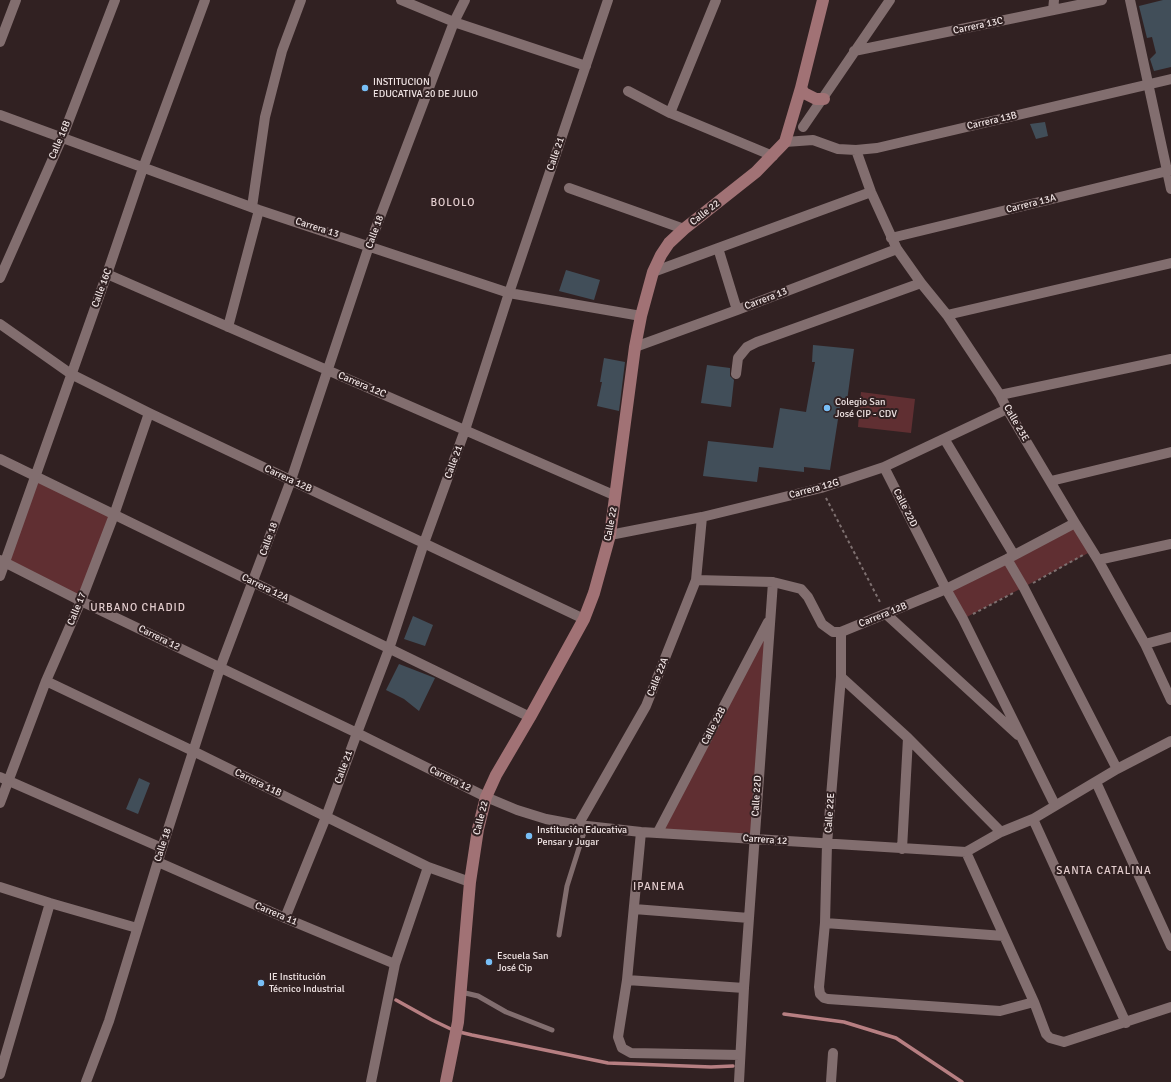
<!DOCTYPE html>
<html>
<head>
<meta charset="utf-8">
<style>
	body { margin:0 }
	canvas { display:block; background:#312122 }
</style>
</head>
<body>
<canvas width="1171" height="1082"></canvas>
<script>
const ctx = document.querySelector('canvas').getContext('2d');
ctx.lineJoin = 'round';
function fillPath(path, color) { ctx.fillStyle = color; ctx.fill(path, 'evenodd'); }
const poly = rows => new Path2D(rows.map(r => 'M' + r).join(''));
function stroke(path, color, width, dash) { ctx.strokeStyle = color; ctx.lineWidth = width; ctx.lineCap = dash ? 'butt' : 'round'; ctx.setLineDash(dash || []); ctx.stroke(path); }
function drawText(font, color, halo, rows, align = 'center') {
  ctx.font = font + ' Signika,sans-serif'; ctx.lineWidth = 4; ctx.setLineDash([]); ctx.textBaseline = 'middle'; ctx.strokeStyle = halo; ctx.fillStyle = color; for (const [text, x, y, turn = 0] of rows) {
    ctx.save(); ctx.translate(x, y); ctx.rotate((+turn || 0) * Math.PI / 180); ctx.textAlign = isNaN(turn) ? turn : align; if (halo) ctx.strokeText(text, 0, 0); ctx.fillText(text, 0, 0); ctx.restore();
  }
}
const green = poly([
	[861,392,915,399,911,433,858,427],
	[36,477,114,515,81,601,5,562],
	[1075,523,1092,551,963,619,946,589],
	[770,619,754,839,658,832]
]);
const stream = poly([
	[396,1000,432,1020,455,1031,472,1035,608,1063,711,1067,733,1066],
	[784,1014,844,1022,896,1038,962,1082]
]);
const building = poly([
	[1163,0,1171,0,1171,67,1154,71,1150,59,1156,53,1152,37,1147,38,1139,6],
	[1045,122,1048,136,1036,139,1030,124],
	[566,270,600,280,594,300,559,291],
	[813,345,854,349,847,401,841,400,830,470,804,467,804,472,759,467,757,482,703,476,708,441,773,448,780,408,806,412,815,362,812,362],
	[604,358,625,362,619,411,597,406,602,382,600,382],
	[707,365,730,368,730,376,734,380,731,407,701,403],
	[413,616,433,625,425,646,404,639],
	[399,664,435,678,419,711,404,699,386,690],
	[139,778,150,783,138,814,126,809]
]);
const path = poly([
	[826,498,881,604],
	[1033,583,1083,555],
	[973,614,1015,592]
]);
const lane = poly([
	[559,935,567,886,586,826],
	[461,992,478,996,506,1012,552,1030]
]);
const street = poly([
	[401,0,454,22,586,66],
	[1130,0,1171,189],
	[1053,10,1054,0],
	[0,42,16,0],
	[854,51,1102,0],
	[628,91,670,113,773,156],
	[670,113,716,0],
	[0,115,259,210,509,293,641,316],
	[803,127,890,0],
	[785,142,813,140,838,149,856,150,877,148,1171,79],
	[856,150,871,192,897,249,921,283,947,315,1000,395,1007,409,1075,523,1098,560,1145,644,1171,700],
	[569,188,684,229],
	[252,207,265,117,282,51,301,0],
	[891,238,1171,170],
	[718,248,737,310],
	[653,272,871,192],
	[107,274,616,496],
	[0,278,62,138,115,0],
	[947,315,1171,263],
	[0,324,71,374,149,413,584,619],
	[228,327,259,210],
	[635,347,737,310,897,249],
	[736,374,738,358,747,347,757,342,921,283],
	[1000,395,1171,359],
	[945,440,1014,555],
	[0,459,530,717],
	[884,467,946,589,963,619,1055,805],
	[1051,481,1171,452],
	[610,535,702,517,821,488,884,467,1007,409],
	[1007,559,1024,588,1117,769],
	[0,560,81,601,357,733,486,797,517,810,546,819,578,825,641,832,966,852],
	[1098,560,1171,544],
	[0,576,107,274,143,168,205,0],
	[696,580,773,582,801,589,808,597,822,624,833,632,841,632,946,589,1007,559,1075,523],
	[886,614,1018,735],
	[841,632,841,677,827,844,825,923,819,987,820,994,824,998,828,999,1000,1011,1034,1002],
	[1145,644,1171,637],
	[841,677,908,738,1001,832],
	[46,681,193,751,428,867,470,882],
	[0,777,162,848],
	[1096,782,1171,946],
	[0,803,46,681,81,601,114,515,149,413],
	[1033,819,1126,1023],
	[578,825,646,706,696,580,702,517],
	[641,832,627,980,618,1037,622,1048,631,1053,740,1055],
	[658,832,768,622],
	[902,849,908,738],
	[966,852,1034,1002,1046,1034,1050,1038,1064,1042,1171,1007],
	[966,852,1001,832,1033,819,1117,769,1171,741],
	[158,862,285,918,395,964],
	[0,887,50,903,137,928],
	[634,909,749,918],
	[285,918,326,817,357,733,389,649,424,543,465,430,509,293,608,0],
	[825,923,1004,936],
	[627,980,744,988],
	[0,1074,50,903],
	[86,1082,109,1021,162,848,220,668,291,480,369,246,454,22,465,0],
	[371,1082,395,964,428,867],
	[739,1082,744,988,773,582],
	[831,1082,833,1053]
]);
const secondary = poly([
	[801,88,804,93,816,99,824,99],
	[446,1082,458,1022,470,882,478,829,486,797,496,775,530,717,584,619,594,593,610,535,635,347,641,316,653,272,661,255,669,243,684,229,756,172,785,142,801,88,823,0]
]);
const markers = [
	[365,88,4,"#78bff7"],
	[827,408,4,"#78bff7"],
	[529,836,4,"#78bff7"],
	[489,962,4,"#78bff7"],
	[261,983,4,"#78bff7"]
];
const streetNames = [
	["Carrera 13C",978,26,-12],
	["Carrera 13B",992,121,-13],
	["Calle 16B",60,140,-67],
	["Calle 21",556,154,-71],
	["Carrera 13A",1031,204,-14],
	["Calle 22",705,213,-38],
	["Carrera 13",317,228,18],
	["Calle 18",375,232,-70],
	["Calle 16C",102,288,-70],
	["Carrera 13",766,299,-21],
	["Carrera 12C",362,385,23],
	["Calle 23E",1016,423,60],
	["Calle 21",454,462,-70],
	["Carrera 12B",288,479,25],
	["Carrera 12G",814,489,-15],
	["Calle 22D",905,508,63],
	["Calle 22",611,524,-79],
	["Calle 18",269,539,-70],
	["Carrera 12A",265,588,26],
	["Calle 17",77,609,-68],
	["Carrera 12B",883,615,-22],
	["Carrera 12",159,638,26],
	["Calle 22A",658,677,-68],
	["Calle 22B",714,726,-62],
	["Calle 21",344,767,-70],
	["Carrera 12",450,779,26],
	["Carrera 11B",258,783,26],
	["Calle 22D",757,796,-86],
	["Calle 22E",830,813,-86],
	["Calle 22",481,818,-76],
	["Carrera 12",765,840,4],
	["Calle 18",163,845,-72],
	["Carrera 11",276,914,23]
];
const poiNames = [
	["INSTITUCION",373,82],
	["EDUCATIVA 20 DE JULIO",373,94],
	["Colegio San",835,402],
	["José CIP - CDV",835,414],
	["Institución Educativa",537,830],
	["Pensar y Jugar",537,842],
	["Escuela San",497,956],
	["José Cip",497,968],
	["IE Institución",269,977],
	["Técnico Industrial",269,989]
];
const neighbourhoodNames = [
	["BOLOLO",453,203],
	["URBANO CHADID",138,608],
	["SANTA CATALINA",1104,871],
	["IPANEMA",659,887]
];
fillPath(green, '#602f32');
stroke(stream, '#b77f82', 3.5);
fillPath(building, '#414e59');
stroke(path, '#7e7070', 2, [3, 3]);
stroke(lane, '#826e6f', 5);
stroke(street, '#826e6f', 10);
stroke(secondary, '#a17275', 12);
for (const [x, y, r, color] of markers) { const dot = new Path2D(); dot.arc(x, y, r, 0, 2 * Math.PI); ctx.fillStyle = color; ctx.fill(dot); stroke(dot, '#312122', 1.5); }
drawText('10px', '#f0e4e4', '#312122', streetNames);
drawText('10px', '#f0e4e4', '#312122', poiNames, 'left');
ctx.letterSpacing = '1px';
drawText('11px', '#e4cecf', '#312122', neighbourhoodNames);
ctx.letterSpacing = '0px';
</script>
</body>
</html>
